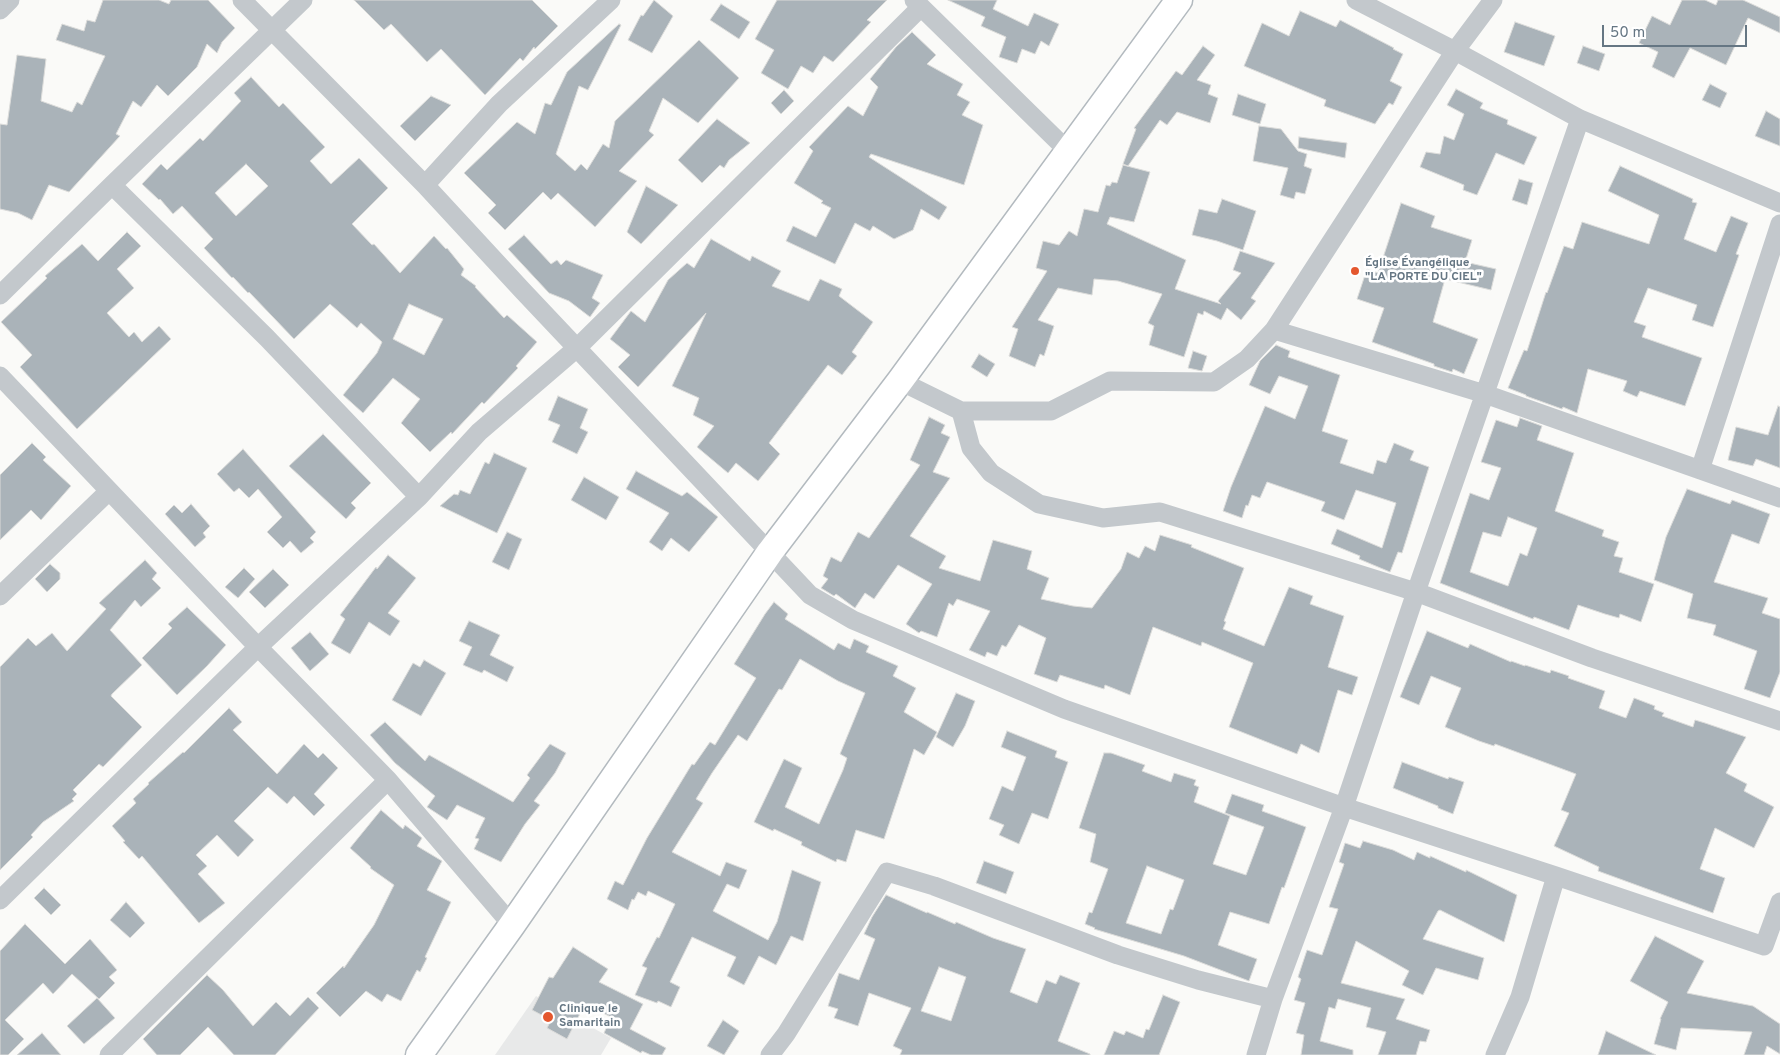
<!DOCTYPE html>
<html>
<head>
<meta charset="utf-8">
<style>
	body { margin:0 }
	#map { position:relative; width:1780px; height:1055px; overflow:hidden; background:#fafaf8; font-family:Overpass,sans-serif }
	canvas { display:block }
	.scale { position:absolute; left:1602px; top:25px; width:145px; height:22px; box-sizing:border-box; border:2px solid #657683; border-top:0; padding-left:6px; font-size:15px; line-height:18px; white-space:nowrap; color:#657683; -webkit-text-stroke:4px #fff; paint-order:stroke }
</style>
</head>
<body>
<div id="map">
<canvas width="1780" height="1055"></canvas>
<div class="scale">50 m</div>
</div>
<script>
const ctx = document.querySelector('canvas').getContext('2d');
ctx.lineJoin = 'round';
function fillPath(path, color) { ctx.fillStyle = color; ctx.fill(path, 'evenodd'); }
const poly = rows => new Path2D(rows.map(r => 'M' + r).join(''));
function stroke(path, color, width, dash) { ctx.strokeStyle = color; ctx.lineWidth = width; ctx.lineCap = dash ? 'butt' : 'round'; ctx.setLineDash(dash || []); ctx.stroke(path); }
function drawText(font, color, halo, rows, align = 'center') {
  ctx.font = font + ' Overpass,sans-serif'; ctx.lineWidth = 5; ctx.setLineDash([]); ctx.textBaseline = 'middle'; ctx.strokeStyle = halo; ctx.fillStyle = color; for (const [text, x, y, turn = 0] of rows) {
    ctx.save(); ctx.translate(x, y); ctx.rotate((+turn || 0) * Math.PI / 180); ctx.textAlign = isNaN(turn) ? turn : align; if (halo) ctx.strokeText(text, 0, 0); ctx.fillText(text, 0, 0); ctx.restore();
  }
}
const built = poly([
	[536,996,611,1038,601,1055,495,1055]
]);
const building = poly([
	[103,0,159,0,169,4,171,0,208,0,235,28,222,42,217,53,207,44,197,67,168,96,157,85,141,107,133,101,116,134,120,136,69,192,49,185,32,220,18,213,0,209,0,124,7,125,17,55,46,59,41,101,72,112,77,102,82,105,105,56,56,40,62,24,84,31,87,20,95,22,103,0],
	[354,0,532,0,558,26,535,49,534,47,523,61,520,58,485,95,441,49,427,62,391,24,384,30,354,0],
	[654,0,673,16,652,53,628,40,641,15,643,16,654,0],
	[777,0,887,0,867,20,871,22,833,62,824,56,813,73,801,66,788,89,761,73,774,50,755,39,777,0],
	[948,0,997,0,993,9,1028,26,1034,13,1059,24,1049,46,1041,41,1035,54,1022,49,1017,63,999,57,1006,37,981,26,985,17,948,0],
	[1682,0,1705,0,1716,5,1718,0,1743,0,1780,17,1780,33,1748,18,1726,65,1690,48,1674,78,1652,67,1658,52,1639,43,1652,16,1670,25,1682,0],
	[721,4,750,22,739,39,710,20,721,4],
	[1300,11,1336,27,1340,20,1394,48,1393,49,1403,54,1390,81,1402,87,1393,105,1389,103,1375,124,1324,106,1326,100,1244,66,1262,23,1289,36,1300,11],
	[1515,22,1555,36,1544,66,1504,52,1515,22],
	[619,24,621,25,588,90,579,86,556,154,575,171,581,164,587,170,603,144,609,148,615,121,699,40,739,78,698,123,663,98,649,131,654,135,619,171,637,181,595,227,558,193,551,200,543,192,505,230,488,213,496,205,464,173,517,122,535,134,545,103,551,105,567,72,619,24],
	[912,32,936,55,927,64,963,84,957,95,970,102,962,115,983,125,964,185,871,154,869,157,947,207,939,220,921,209,913,230,894,239,873,226,870,231,855,223,835,264,786,241,793,226,816,237,831,208,821,203,823,201,794,183,813,151,809,147,848,106,863,116,878,87,870,79,896,47,912,32],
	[1203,46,1215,55,1197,80,1211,85,1208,94,1218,98,1210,123,1177,112,1167,125,1160,120,1128,166,1123,164,1136,129,1134,128,1176,71,1182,75,1203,46],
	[1583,46,1605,54,1599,71,1577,63,1583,46],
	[251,77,279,107,283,103,325,147,310,161,331,184,359,158,388,188,352,224,372,245,374,244,400,273,434,236,446,249,447,248,464,269,461,275,476,286,475,287,504,318,507,315,537,342,516,366,518,368,484,404,482,402,452,434,451,432,430,452,401,423,420,399,393,378,363,413,343,395,377,353,382,342,361,323,357,328,330,304,294,339,249,292,248,293,233,277,232,278,204,248,213,239,182,206,173,214,160,199,159,200,142,184,161,164,167,170,200,138,203,141,241,101,234,93,251,77],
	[246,164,268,186,236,216,215,193,246,164],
	[409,304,443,319,424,355,393,339,409,304],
	[1710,84,1727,93,1720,108,1702,100,1710,84],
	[1456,89,1483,103,1480,108,1508,120,1507,124,1537,137,1524,165,1496,153,1477,195,1463,190,1464,185,1420,167,1426,152,1440,154,1444,136,1454,140,1464,114,1447,105,1456,89],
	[784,90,794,101,781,114,771,103,784,90],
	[1238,94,1266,104,1260,124,1232,115,1238,94],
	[431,96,451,105,415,141,400,126,431,96],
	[1766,111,1780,119,1780,146,1755,136,1766,111],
	[717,119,750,143,729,160,724,168,720,165,702,183,678,160,717,119],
	[1259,126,1281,129,1298,151,1307,154,1304,166,1312,169,1305,194,1296,192,1294,199,1280,195,1288,168,1253,161,1259,126],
	[1299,137,1347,143,1345,158,1298,148,1299,137],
	[1123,165,1150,172,1134,222,1110,217,1107,224,1186,260,1175,289,1221,304,1218,301,1241,273,1233,270,1240,251,1275,263,1251,298,1256,301,1241,320,1227,308,1221,320,1204,311,1203,315,1198,313,1184,357,1149,345,1154,326,1148,323,1162,294,1118,281,1094,279,1092,295,1058,288,1038,320,1054,326,1044,356,1040,354,1035,367,1009,356,1018,329,1012,327,1047,271,1036,268,1043,241,1059,245,1069,231,1077,236,1084,209,1098,212,1106,185,1110,186,1112,182,1117,183,1123,165],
	[1620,166,1693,199,1692,202,1697,203,1684,239,1716,252,1731,216,1748,223,1736,254,1739,255,1713,327,1692,320,1697,305,1648,288,1634,322,1646,326,1642,337,1702,358,1685,406,1640,391,1637,397,1623,391,1627,381,1588,369,1577,413,1563,407,1562,409,1526,396,1526,395,1508,388,1524,350,1527,351,1546,292,1547,293,1564,246,1573,249,1582,222,1649,244,1659,215,1608,191,1620,166],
	[1519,179,1533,183,1527,205,1512,200,1519,179],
	[646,186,678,205,641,244,627,232,646,186],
	[1222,199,1256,211,1243,250,1217,241,1192,235,1199,209,1217,213,1222,199],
	[1401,203,1435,216,1431,227,1472,240,1465,262,1496,269,1491,290,1445,279,1433,322,1478,339,1464,374,1453,369,1452,372,1434,366,1434,364,1372,342,1384,308,1357,299,1367,269,1378,273,1401,203],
	[127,232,141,246,117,269,134,288,107,313,129,337,134,332,142,342,159,326,171,339,77,429,20,367,32,355,1,322,47,278,45,276,82,244,98,261,127,232],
	[524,235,551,264,557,260,561,265,566,260,603,275,592,298,600,303,590,317,569,301,549,293,508,249,524,235],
	[711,239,750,261,752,256,781,271,772,286,809,301,820,279,842,289,839,296,873,322,852,352,857,356,842,375,828,365,769,443,780,454,758,481,736,463,728,473,697,447,714,426,693,415,699,398,672,386,706,313,638,387,618,367,630,355,610,339,631,311,645,322,668,280,687,263,694,268,711,239],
	[1276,345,1290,351,1288,357,1340,375,1322,431,1348,440,1340,463,1373,474,1377,460,1386,463,1394,443,1414,451,1410,460,1429,467,1402,553,1398,552,1390,572,1359,559,1360,556,1331,544,1337,529,1382,548,1396,503,1356,490,1344,520,1321,511,1325,502,1267,482,1260,498,1252,495,1248,506,1246,505,1242,518,1223,511,1231,487,1265,406,1295,419,1308,386,1279,376,1270,394,1249,385,1260,361,1276,345],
	[1193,351,1207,356,1202,371,1188,368,1193,351],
	[979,354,995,364,987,377,971,367,979,354],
	[558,396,588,409,580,428,588,432,577,454,552,442,560,425,548,420,558,396],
	[1778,406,1780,407,1780,468,1756,459,1753,466,1728,460,1736,427,1768,435,1778,406],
	[929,417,945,425,941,433,950,437,933,472,950,478,910,536,946,556,939,568,980,581,993,540,1032,551,1027,569,1049,578,1041,599,1073,606,1092,608,1121,569,1127,552,1139,558,1145,546,1155,551,1160,535,1192,545,1191,547,1244,568,1224,621,1226,622,1223,629,1264,646,1289,587,1313,596,1310,604,1344,616,1328,667,1358,677,1352,695,1338,690,1319,753,1301,744,1297,754,1229,727,1253,663,1202,642,1201,646,1153,627,1130,695,1105,685,1104,689,1060,675,1057,682,1034,674,1046,638,1019,625,1006,647,1002,645,997,656,987,652,985,657,969,650,990,611,957,599,953,606,949,603,937,637,921,631,919,633,906,624,932,584,898,565,874,599,865,593,855,608,836,594,834,596,821,588,828,579,823,576,831,557,841,562,858,532,869,538,920,465,910,460,929,417],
	[1520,418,1542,426,1537,440,1574,453,1555,511,1604,530,1602,536,1619,542,1614,556,1623,558,1619,572,1654,584,1641,622,1620,614,1619,618,1605,614,1578,605,1569,630,1534,617,1533,619,1440,583,1470,493,1489,500,1501,468,1481,462,1496,420,1517,427,1520,418],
	[1508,517,1537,528,1527,556,1520,553,1508,586,1470,572,1483,532,1501,537,1508,517],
	[323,434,371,483,351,503,356,508,346,519,289,466,323,434],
	[32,443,46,457,43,460,71,486,41,520,31,510,0,540,0,475,32,443],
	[243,449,316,532,310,538,314,542,301,553,290,541,283,548,267,532,282,517,258,489,249,498,239,488,234,492,217,474,243,449],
	[494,453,527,468,497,533,440,506,454,494,458,495,460,490,470,494,485,462,489,464,494,453],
	[636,471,682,496,687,492,718,517,689,552,671,538,662,551,649,542,669,513,626,489,636,471],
	[584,477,619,497,606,520,571,500,584,477],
	[1687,489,1730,504,1732,500,1770,514,1759,544,1732,534,1714,582,1768,598,1762,613,1780,619,1780,672,1770,698,1744,689,1757,651,1713,635,1716,625,1687,618,1693,594,1654,580,1666,537,1687,489],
	[191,504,210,526,203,533,206,537,195,547,165,514,174,505,182,513,191,504],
	[507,532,522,539,509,570,492,562,507,532],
	[388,555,416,578,388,613,400,621,390,636,369,622,350,654,331,643,345,619,340,615,376,567,377,569,388,555],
	[145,560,157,573,152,579,161,588,141,607,135,600,110,630,142,665,112,694,111,696,142,727,103,767,99,764,73,790,77,794,72,799,74,801,43,822,31,835,33,837,0,870,0,667,28,638,36,646,52,633,67,651,106,609,99,603,145,560],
	[50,564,60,573,60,579,47,592,35,579,50,564],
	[244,568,255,579,238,598,225,587,244,568],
	[273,569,289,585,265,608,249,592,273,569],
	[774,602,788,614,785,619,834,650,838,643,850,649,854,639,869,646,866,652,898,666,893,676,916,688,904,712,937,732,924,755,914,749,884,839,856,830,846,862,837,859,836,862,801,845,802,842,774,829,773,831,754,822,784,759,802,768,785,807,819,824,843,770,847,758,840,754,865,693,838,681,800,659,782,690,779,689,747,741,738,735,712,773,696,799,703,803,672,852,720,876,726,862,747,870,739,889,727,884,713,911,768,940,777,922,792,870,821,882,803,941,791,936,776,965,759,956,744,985,727,976,736,957,692,937,670,982,680,987,671,1007,658,1001,657,1003,635,995,647,968,642,966,657,937,659,938,675,904,648,891,646,896,638,892,634,900,632,899,628,910,607,899,615,881,623,885,647,838,692,764,694,765,710,742,715,745,756,678,734,664,765,614,774,602],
	[187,607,226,645,207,666,177,695,142,658,172,628,168,624,187,607],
	[469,621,500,635,490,655,514,667,507,682,484,670,482,673,463,665,472,647,459,641,469,621],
	[1427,631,1468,648,1470,644,1511,662,1511,661,1525,666,1525,665,1550,673,1551,670,1569,676,1568,678,1605,691,1599,708,1626,718,1634,698,1655,706,1654,709,1664,713,1662,716,1693,727,1695,720,1705,723,1746,737,1726,773,1747,784,1744,791,1774,807,1754,848,1715,828,1700,869,1725,878,1713,913,1598,871,1599,867,1554,846,1569,813,1561,810,1576,774,1495,744,1494,746,1479,741,1445,727,1461,688,1431,676,1419,705,1400,697,1427,631],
	[310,632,329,654,310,671,291,648,310,632],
	[424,660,446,673,421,716,392,700,413,663,420,667,424,660],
	[956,693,975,701,965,726,953,747,936,737,956,693],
	[229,708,242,722,233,730,277,774,304,744,318,758,323,753,338,768,314,794,325,805,314,816,294,796,287,804,268,787,234,821,254,840,238,857,217,835,196,855,207,866,198,874,225,903,199,923,142,856,139,859,123,842,125,841,112,826,136,803,133,799,149,784,148,783,183,752,184,753,229,708],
	[385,722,425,761,429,755,513,802,530,778,527,775,550,744,566,753,555,773,534,801,540,805,525,824,501,862,474,849,479,839,475,838,485,818,457,805,447,820,427,807,435,796,395,763,370,735,385,722],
	[1007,731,1057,751,1055,757,1068,762,1048,819,1032,813,1019,844,999,835,1004,825,989,819,1002,786,1013,791,1026,757,1001,747,1007,731],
	[1104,753,1111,753,1145,765,1142,771,1171,782,1174,773,1196,780,1194,785,1199,787,1194,802,1230,816,1213,864,1246,875,1264,827,1225,813,1232,794,1264,805,1262,811,1306,827,1284,888,1282,887,1269,924,1230,912,1218,945,1257,959,1249,981,1184,956,1094,929,1095,928,1085,924,1089,912,1092,913,1108,869,1090,862,1096,834,1079,828,1104,753],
	[1147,866,1184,880,1173,910,1170,909,1161,934,1126,923,1147,866],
	[1402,762,1448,779,1449,777,1464,782,1453,814,1438,808,1438,806,1393,788,1402,762],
	[381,810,403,829,405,825,422,838,417,846,442,861,427,890,451,902,425,957,427,958,420,972,417,970,401,1001,387,994,382,1002,366,991,340,1017,316,993,343,966,344,968,374,925,394,885,370,868,371,867,350,848,381,810],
	[1363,841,1393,850,1414,860,1417,852,1430,858,1430,856,1466,872,1466,870,1517,895,1504,942,1440,910,1438,911,1423,939,1484,958,1478,980,1436,968,1423,995,1402,985,1409,971,1356,941,1341,983,1405,999,1396,1019,1430,1030,1426,1042,1420,1041,1416,1055,1378,1055,1386,1032,1366,1027,1371,1008,1338,999,1335,1009,1329,1007,1320,1041,1353,1050,1353,1055,1301,1055,1304,1035,1296,1033,1305,1003,1294,1000,1301,979,1298,977,1307,950,1322,955,1338,909,1329,907,1344,864,1339,862,1345,843,1360,848,1363,841],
	[984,861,1014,872,1006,894,976,883,984,861],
	[44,888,61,905,51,915,34,898,44,888],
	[886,895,927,913,927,912,955,924,956,922,993,938,1026,949,1010,992,1037,1003,1046,980,1056,984,1060,975,1080,983,1058,1041,1090,1054,1090,1055,900,1055,902,1050,893,1046,911,1008,869,993,858,1026,834,1018,838,1009,828,1006,839,973,859,980,875,939,864,934,872,917,886,895],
	[939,967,966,977,951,1021,921,1011,939,967],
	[126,902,145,923,130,938,110,920,126,902],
	[25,924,65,964,90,939,117,970,109,977,115,983,99,999,72,974,53,994,43,983,5,1020,24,1039,8,1055,0,1055,0,951,25,924],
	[1655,936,1704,961,1687,993,1753,1006,1780,1024,1780,1054,1767,1046,1764,1055,1744,1055,1752,1032,1681,1028,1676,1050,1654,1044,1661,1019,1660,1019,1668,1002,1630,981,1655,936],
	[573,947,608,969,599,982,643,1004,630,1029,666,1048,662,1055,651,1055,642,1051,641,1053,604,1033,611,1017,585,1004,567,1039,547,1028,551,1020,532,1010,549,977,553,978,573,947],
	[207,975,223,990,253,1026,276,1002,290,1016,308,997,319,1008,275,1055,234,1055,208,1027,180,1055,157,1055,143,1039,207,975],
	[1163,995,1180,1002,1159,1055,1104,1055,1114,1031,1124,1035,1126,1031,1143,1038,1146,1029,1149,1030,1163,995],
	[97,998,115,1018,84,1044,67,1026,97,998],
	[723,1020,739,1031,724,1055,707,1046,723,1020],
	[1606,1031,1656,1055,1598,1055,1606,1031],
	[42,1033,61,1055,17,1055,42,1033]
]);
const street = poly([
	[242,0,425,185,522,290,810,595,853,620,1064,709,1344,807,1556,876,1764,946,1780,902],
	[914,0,1068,151],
	[1356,0,1455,51,1580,119,1780,203],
	[0,10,10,0],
	[112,185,267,338,419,497],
	[425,185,499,104,611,0],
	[0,295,112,185,303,0],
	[1274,330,1455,51,1493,0],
	[0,376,258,647,388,780,512,925],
	[900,381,961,411,971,448,991,473,1039,504,1103,518,1160,512,1416,592,1580,119],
	[961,411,1051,411,1110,381,1214,382,1247,359,1274,330,1485,394,1780,498],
	[1700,470,1780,224],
	[0,596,109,491],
	[0,900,258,647,419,497,479,432,578,347,921,7],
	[109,1055,388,780],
	[770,1055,786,1034,887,872,934,886,1118,955,1198,980,1273,999],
	[1256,1055,1273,999,1344,807,1416,592,1592,658,1780,721],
	[1495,1055,1520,997,1556,876]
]);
const secondary = poly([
	[419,1055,512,925,770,552,900,381,1179,0]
]);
const markers = [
	[1355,271,5,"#e4572e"],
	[548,1017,6,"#e4572e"]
];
const poiNames = [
	["Église Évangélique",1365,264],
	["\"LA PORTE DU CIEL\"",1365,278],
	["Clinique le",559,1010],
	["Samaritain",559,1024]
];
fillPath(built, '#e8e9e9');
fillPath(building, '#aab3b9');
stroke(building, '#dcdcda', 1);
stroke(secondary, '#b3babf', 29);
stroke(street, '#c3c8cc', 19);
stroke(secondary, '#fff', 26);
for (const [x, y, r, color] of markers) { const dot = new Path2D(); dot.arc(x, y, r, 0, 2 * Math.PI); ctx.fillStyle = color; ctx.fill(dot); stroke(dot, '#fff', 2); }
drawText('bold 12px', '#657683', '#fff', poiNames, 'left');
</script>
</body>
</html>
